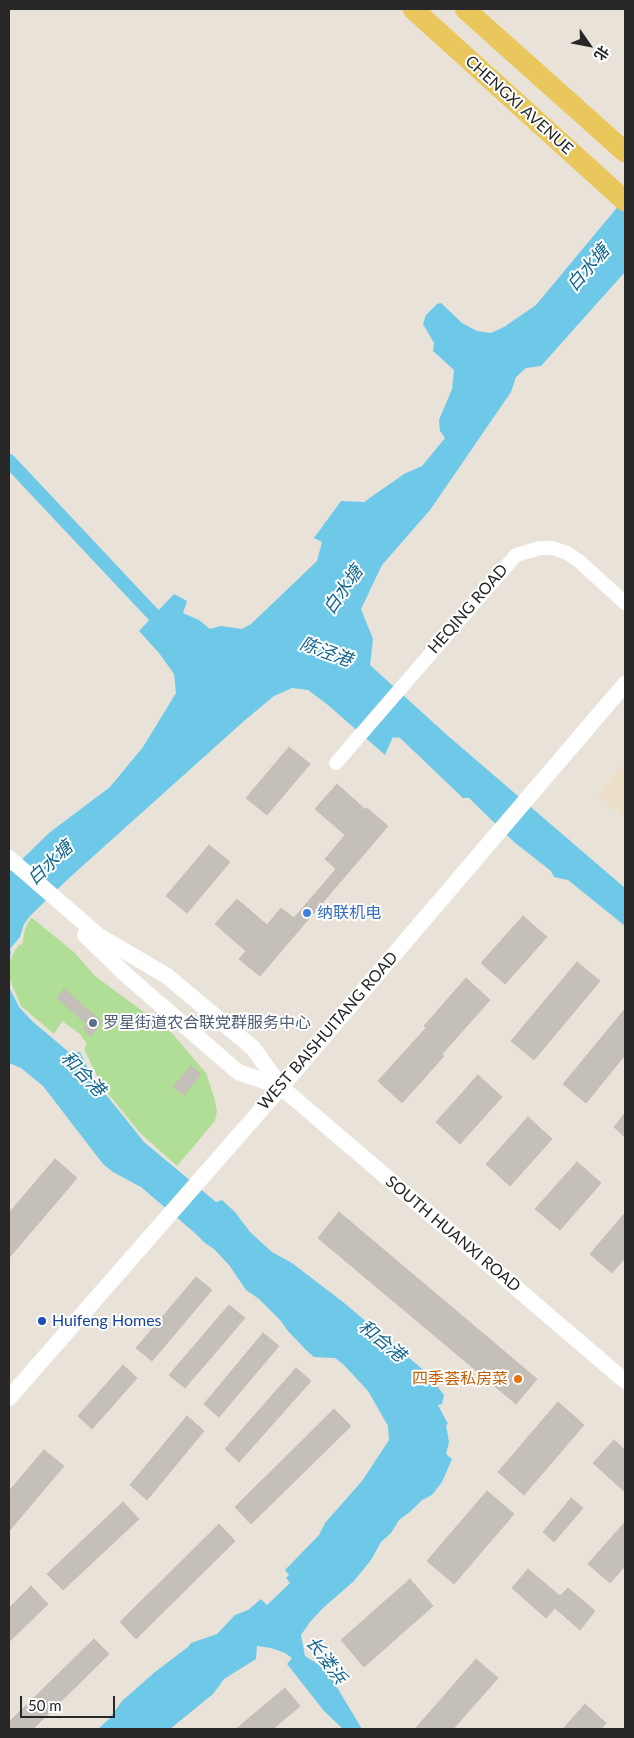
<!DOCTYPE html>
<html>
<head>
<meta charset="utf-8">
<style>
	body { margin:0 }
	#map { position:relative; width:634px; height:1738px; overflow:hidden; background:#e9e2d8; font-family:Lato,"Noto Sans SC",sans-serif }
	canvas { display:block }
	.frame { position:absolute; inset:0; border:10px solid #272727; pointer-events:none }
	.north { position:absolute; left:564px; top:20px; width:50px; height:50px; -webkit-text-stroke:4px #fff; paint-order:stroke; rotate:123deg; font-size:14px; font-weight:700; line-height:20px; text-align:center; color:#272727 }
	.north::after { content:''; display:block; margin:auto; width:18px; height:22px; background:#272727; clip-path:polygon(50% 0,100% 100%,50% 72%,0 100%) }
	.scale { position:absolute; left:20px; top:1696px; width:95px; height:22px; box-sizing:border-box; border:2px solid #272727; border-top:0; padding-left:6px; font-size:15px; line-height:18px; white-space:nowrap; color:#272727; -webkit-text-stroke:4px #fff; paint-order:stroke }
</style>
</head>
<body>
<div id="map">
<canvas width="634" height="1738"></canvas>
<div class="frame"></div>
<div class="north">北</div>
<div class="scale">50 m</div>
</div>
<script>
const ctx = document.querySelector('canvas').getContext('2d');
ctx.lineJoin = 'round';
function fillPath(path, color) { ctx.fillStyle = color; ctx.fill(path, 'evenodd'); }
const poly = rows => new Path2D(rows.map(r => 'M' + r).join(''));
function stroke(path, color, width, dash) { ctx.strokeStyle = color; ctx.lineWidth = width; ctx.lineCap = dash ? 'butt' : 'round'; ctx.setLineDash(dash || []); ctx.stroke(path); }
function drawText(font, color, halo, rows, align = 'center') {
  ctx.font = font + ' Lato,"Noto Sans SC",sans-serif'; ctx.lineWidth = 4; ctx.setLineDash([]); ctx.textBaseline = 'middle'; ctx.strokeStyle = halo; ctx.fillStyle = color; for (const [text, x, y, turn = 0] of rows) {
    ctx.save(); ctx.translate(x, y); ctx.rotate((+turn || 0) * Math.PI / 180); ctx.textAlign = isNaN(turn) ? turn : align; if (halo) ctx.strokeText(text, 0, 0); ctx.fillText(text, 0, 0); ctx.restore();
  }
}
const education = poly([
	[625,762,625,819,598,794]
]);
const green = poly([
	[31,917,75,953,95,976,171,1032,206,1073,214,1097,217,1111,215,1121,177,1166,140,1133,102,1086,84,1049,87,1044,80,1034,62,1021,54,1034,21,1006,9,978,9,963,15,950,20,944,22,946,25,929]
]);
const water = poly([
	[625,198,625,272,541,366,526,368,516,377,511,392,430,510,382,565,361,609,373,639,370,665,447,735,625,888,625,926,568,880,554,877,551,871,514,842,469,798,463,798,399,737,396,738,393,737,385,755,328,705,308,690,292,688,274,696,244,721,68,879,30,916,24,924,20,937,10,949,11,953,9,959,9,872,49,833,110,787,143,747,176,693,174,674,159,653,139,631,174,594,187,601,183,613,199,620,210,629,221,626,242,629,251,624,317,561,322,542,314,538,341,501,364,502,404,474,422,466,445,438,440,431,439,420,452,389,454,370,433,351,434,343,423,324,426,315,437,304,441,303,462,323,477,331,491,333,504,327,536,305],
	[9,987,19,1007,32,1021,70,1053,80,1052,92,1077,144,1142,216,1202,222,1200,235,1212,250,1232,272,1252,292,1263,343,1302,427,1373,444,1395,442,1404,438,1405,448,1424,446,1425,449,1442,446,1454,452,1459,442,1482,432,1495,422,1500,411,1511,399,1520,391,1533,381,1542,371,1560,354,1581,323,1608,310,1622,301,1635,305,1656,318,1664,332,1679,362,1729,343,1729,324,1711,287,1664,292,1658,285,1653,271,1648,257,1646,256,1659,224,1679,213,1694,170,1729,98,1729,109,1719,122,1701,155,1672,188,1647,191,1643,217,1634,235,1615,248,1610,261,1599,267,1605,290,1583,286,1578,289,1575,285,1570,319,1535,325,1523,362,1481,389,1440,388,1426,368,1391,343,1364,335,1358,314,1357,306,1350,288,1331,280,1320,259,1299,246,1290,229,1265,214,1249,205,1243,196,1234,141,1187,113,1172,103,1164,43,1086,21,1068,9,1063]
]);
const canal = poly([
	[9,461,166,628]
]);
const building = poly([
	[289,747,310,764,267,815,246,798,289,747],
	[337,784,366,810,367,808,388,826,260,976,239,959,246,951,215,924,237,899,267,925,281,908,294,918,336,869,325,859,345,835,315,809,337,784],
	[209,845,230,862,187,913,166,896,209,845],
	[523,916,547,937,505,984,481,963,523,916],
	[577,962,600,981,534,1060,511,1041,577,962],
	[466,978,490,1000,442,1054,444,1056,402,1103,378,1081,426,1028,424,1026,466,978],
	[64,989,102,1022,91,1036,83,1029,87,1024,57,998,64,989],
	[625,1009,625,1055,586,1103,563,1084,625,1009],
	[191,1066,201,1074,184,1095,173,1087,191,1066],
	[478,1075,502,1097,460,1144,436,1122,478,1075],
	[625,1113,625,1137,614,1127,625,1113],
	[528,1117,552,1139,510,1186,486,1164,528,1117],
	[55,1159,77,1178,9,1258,9,1213,55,1159],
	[577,1162,601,1183,560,1230,535,1209,577,1162],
	[339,1212,537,1379,516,1404,318,1238,339,1212],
	[625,1213,625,1258,612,1273,590,1254,625,1213],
	[196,1277,212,1290,152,1361,136,1348,196,1277],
	[229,1305,245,1318,185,1388,169,1375,229,1305],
	[263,1333,279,1346,219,1417,204,1404,263,1333],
	[123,1365,137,1378,92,1429,78,1416,123,1365],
	[296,1368,311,1381,239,1462,225,1449,296,1368],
	[558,1402,584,1425,524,1495,498,1472,558,1402],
	[334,1409,351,1426,251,1524,235,1507,334,1409],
	[187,1416,204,1431,147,1500,130,1485,187,1416],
	[614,1440,625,1450,625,1492,593,1463,614,1440],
	[44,1450,64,1466,9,1531,9,1491,44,1450],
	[487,1491,514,1514,454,1584,427,1561,487,1491],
	[571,1498,583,1508,554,1542,543,1532,571,1498],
	[123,1502,139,1519,63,1590,47,1574,123,1502],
	[625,1522,625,1566,610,1583,588,1564,625,1522],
	[219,1524,235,1541,136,1639,120,1622,219,1524],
	[528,1569,560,1596,568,1588,595,1611,580,1630,555,1608,546,1618,512,1588,528,1569],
	[410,1579,433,1606,364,1667,341,1640,410,1579],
	[31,1586,48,1604,9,1642,9,1608,31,1586],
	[94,1639,109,1654,33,1729,9,1729,9,1722,94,1639],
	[476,1659,498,1678,453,1729,415,1729,476,1659],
	[285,1688,300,1706,273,1729,236,1729,285,1688],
	[585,1704,606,1723,601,1729,563,1729,585,1704]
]);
const minor = poly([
	[336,763,516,555,540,548,553,548,567,553,579,561,625,603]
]);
const tertiary = poly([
	[9,858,99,936,167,976,253,1048,281,1087,625,1381],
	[85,935,125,974,238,1072,281,1087],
	[9,1398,281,1087,625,684]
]);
const primary = poly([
	[413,9,625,201],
	[465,9,625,152]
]);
const markers = [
	[307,913,5,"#3f7fe0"],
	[93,1023,5,"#5c6f8a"],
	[42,1321,5,"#1a4fb4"],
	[518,1379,5,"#e8710a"]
];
const streetNames = [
	["CHENGXI AVENUE",519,105,42],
	["HEQING ROAD",468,609,-49],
	["WEST BAISHUITANG ROAD",328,1031,-49],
	["SOUTH HUANXI ROAD",453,1234,40]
];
const shopNames = [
	["纳联机电",317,913]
];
const serviceNames = [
	["罗星街道农合联党群服务中心",103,1023]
];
const transitNames = [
	["Huifeng Homes",52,1321]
];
const foodNames = [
	["四季荟私房菜",508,1379]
];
const waterNames = [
	["白水塘",588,268,-49],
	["白水塘",343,590,-55],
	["陈泾港",326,652,20],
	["白水塘",50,863,-43],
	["和合港",83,1074,46],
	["和合港",382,1341,39],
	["长溇浜",326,1660,53]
];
fillPath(education, '#ebdfc8');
fillPath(green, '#b0de96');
fillPath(water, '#6ec9e9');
stroke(canal, '#6ec9e9', 14);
fillPath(building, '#c4bfb8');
stroke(building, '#c4beb3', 1);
stroke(minor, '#fff', 14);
stroke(tertiary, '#fff', 16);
stroke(primary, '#eac75c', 21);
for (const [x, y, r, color] of markers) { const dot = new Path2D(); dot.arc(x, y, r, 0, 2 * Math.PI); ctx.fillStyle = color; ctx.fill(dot); stroke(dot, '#fff', 2); }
drawText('16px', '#272727', '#fff', streetNames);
drawText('16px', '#366cbe', '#fff', shopNames, 'left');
drawText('16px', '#4e5e75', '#fff', serviceNames, 'left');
drawText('16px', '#164399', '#fff', transitNames, 'left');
drawText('16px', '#c56008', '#fff', foodNames, 'right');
drawText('italic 18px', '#12668f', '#fff', waterNames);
</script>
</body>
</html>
